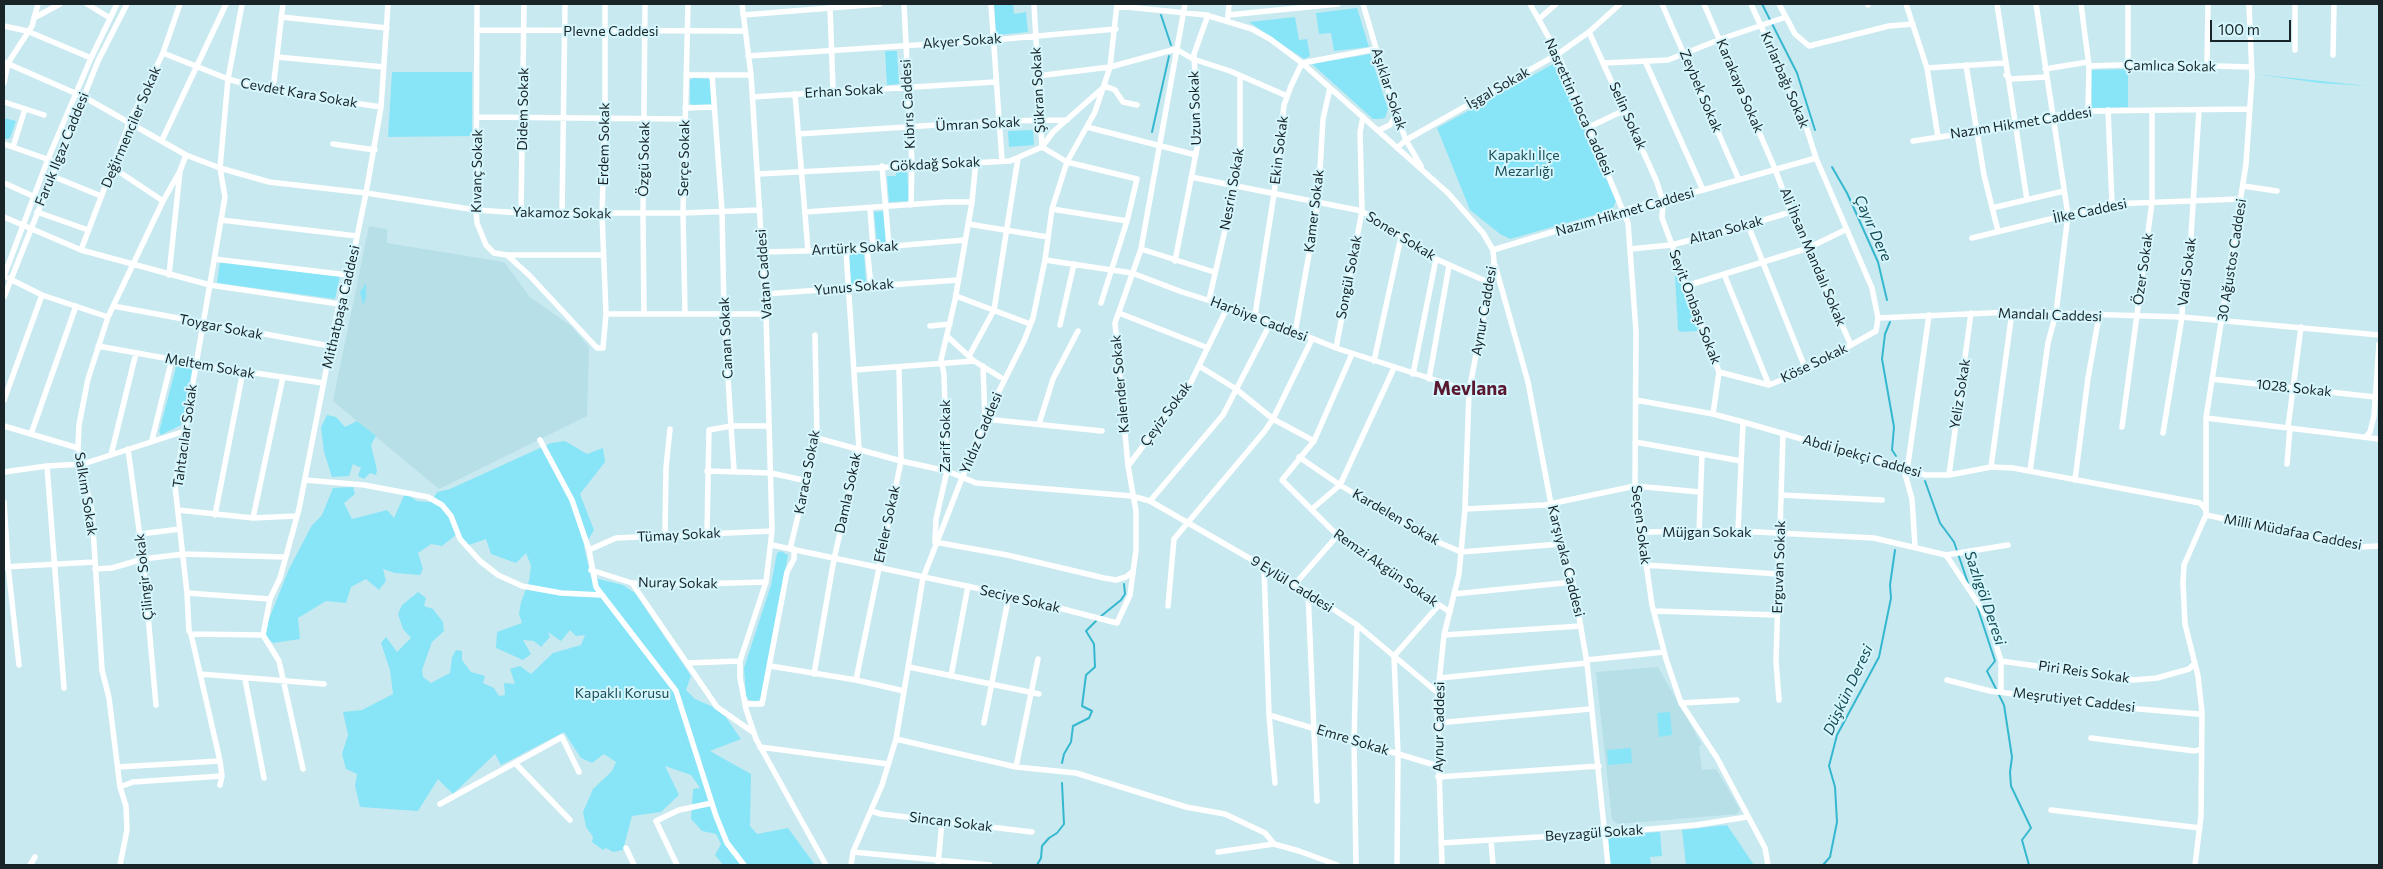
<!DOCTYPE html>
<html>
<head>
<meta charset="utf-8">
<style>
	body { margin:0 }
	#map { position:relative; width:2383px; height:869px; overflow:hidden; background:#c9e9f0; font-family:Commissioner,sans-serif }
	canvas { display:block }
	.frame { position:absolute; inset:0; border:5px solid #182427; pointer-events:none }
	.scale { position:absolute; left:2210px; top:20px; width:81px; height:22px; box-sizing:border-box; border:2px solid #182427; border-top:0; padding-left:6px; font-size:15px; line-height:18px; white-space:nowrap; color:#182427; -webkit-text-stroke:4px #d6f6fd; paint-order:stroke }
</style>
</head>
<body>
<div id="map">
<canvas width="2383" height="869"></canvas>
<div class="frame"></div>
<div class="scale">100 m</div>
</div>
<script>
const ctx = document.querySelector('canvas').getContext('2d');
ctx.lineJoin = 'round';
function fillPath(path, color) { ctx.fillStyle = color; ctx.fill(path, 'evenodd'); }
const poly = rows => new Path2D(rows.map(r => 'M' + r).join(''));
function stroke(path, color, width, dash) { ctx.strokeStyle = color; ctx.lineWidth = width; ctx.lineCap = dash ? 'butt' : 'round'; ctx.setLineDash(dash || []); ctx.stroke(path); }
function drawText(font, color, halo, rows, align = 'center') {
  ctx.font = font + ' Commissioner,sans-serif'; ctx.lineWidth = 4; ctx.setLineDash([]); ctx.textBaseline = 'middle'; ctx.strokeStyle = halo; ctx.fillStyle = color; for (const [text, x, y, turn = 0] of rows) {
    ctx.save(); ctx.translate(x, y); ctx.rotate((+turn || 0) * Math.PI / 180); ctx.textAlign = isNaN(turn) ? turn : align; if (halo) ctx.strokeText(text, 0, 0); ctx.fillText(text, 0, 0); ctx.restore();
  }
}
const built = poly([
	[369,226,387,229,387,243,504,262,530,297,571,326,589,347,587,416,439,489,333,401],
	[1658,667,1702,745,1699,746,1702,770,1716,769,1740,809,1737,814,1618,824,1612,820,1596,672]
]);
const green = poly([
	[994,4,1013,4,1014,14,1026,12,1028,32,996,35],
	[1357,8,1369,47,1334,51,1331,33,1319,34,1316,13],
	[1295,17,1299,40,1307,39,1310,56,1304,59,1249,22],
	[885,51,897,51,899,84,887,85],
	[1370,54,1388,109,1385,118,1380,119,1373,119,1312,64],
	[1555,63,1616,201,1612,210,1510,239,1500,234,1470,210,1437,128],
	[2128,69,2128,107,2092,108,2091,70],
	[392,72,472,72,472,136,388,137],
	[2255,74,2368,86,2320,83],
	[693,78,712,79,712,105,692,105,690,103,690,80],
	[4,118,16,121,10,138,7,139,4,138],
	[1033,130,1034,145,1009,147,1008,131],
	[896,170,907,170,909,201,889,202,887,176,896,176],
	[884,211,887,240,885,242,877,243,874,212],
	[862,252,864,255,866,282,851,284,849,256,853,253],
	[220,262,340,276,335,299,217,283],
	[1677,275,1699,329,1698,331,1681,332,1678,330,1675,276],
	[366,283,366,298,363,305,360,292],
	[179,365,191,367,193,370,181,425,161,435,159,432,176,367],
	[327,415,336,417,345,427,357,421,376,436,371,445,377,470,376,475,370,473,364,479,358,476,361,468,353,464,349,476,332,477,324,452,321,427],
	[565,441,587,454,603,448,605,462,580,494,594,530,584,547,591,577,623,585,635,593,691,676,686,690,695,699,711,706,725,716,741,739,710,751,751,774,750,826,757,834,788,828,815,865,723,865,715,855,721,844,716,834,702,831,691,819,693,789,700,788,691,775,665,766,679,795,661,812,632,816,623,850,613,852,606,848,603,850,592,842,593,837,586,827,583,812,593,789,612,771,616,762,604,754,592,763,581,758,564,732,501,765,495,754,453,794,438,779,418,811,360,807,355,786,357,774,346,769,342,754,348,735,343,712,362,710,393,694,390,670,381,643,386,637,397,652,411,638,403,629,398,614,402,605,418,592,426,598,424,606,433,609,443,622,444,631,432,642,422,670,423,677,431,683,450,673,452,657,456,650,462,651,462,660,471,672,485,676,483,683,494,688,499,696,505,695,504,683,515,684,510,669,520,666,531,674,553,653,581,645,585,635,576,636,570,630,561,641,548,632,550,637,541,647,534,641,523,640,531,654,523,660,496,648,497,632,522,623,519,614,521,602,529,581,531,566,526,553,516,563,491,554,486,539,466,546,457,534,442,546,431,544,418,553,423,569,420,575,395,573,383,569,386,581,379,590,366,579,351,587,346,603,326,601,298,618,300,639,273,643,263,634,289,569,312,525,322,515,333,488,353,487,355,494,344,503,352,519,387,510,394,518,405,493,417,501,431,502,437,492,450,489,551,443],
	[781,551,788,555,761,699,757,701,749,700,746,696,744,668,771,585,777,553],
	[1670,712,1672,735,1659,737,1657,713],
	[1631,748,1632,763,1608,765,1607,750],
	[1727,825,1754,865,1686,865,1682,830],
	[1660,832,1662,856,1650,857,1651,865,1610,865,1608,835]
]);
const stream = poly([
	[1762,4,1797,73,1815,130],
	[1161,15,1171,45],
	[1152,132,1169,56],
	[1832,167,1847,193,1878,262,1887,300],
	[1890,322,1885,334,1882,359,1894,427,1892,450,1896,456],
	[1925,481,1940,523,1954,542,1968,583],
	[1977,606,1995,661,1987,671,1996,689],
	[1100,617,1121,600,1125,594,1124,584],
	[1998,693,2004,705,2012,757,2010,772,2011,786,2031,828,2022,840,2029,865],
	[1062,763,1064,754,1071,742,1073,726,1089,718,1092,711,1082,706,1086,675,1095,667,1094,644,1086,631,1097,620],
	[1037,865,1041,858,1042,846,1049,838,1057,833,1064,824,1062,783],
	[1823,865,1830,857,1837,822,1835,787,1829,766,1837,735,1879,657,1891,598,1890,585,1895,550]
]);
const minor = poly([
	[87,4,110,18],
	[242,4,228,79,220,168,225,197,175,486,187,593,189,631,191,634,263,635],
	[477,4,476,210,477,223,486,245,494,253,507,255,603,255],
	[742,4,751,75,766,314,772,531,766,582,740,661,740,678,746,709,756,739,826,865],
	[904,4,912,164,911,205],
	[991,4,1002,161],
	[1034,4,1042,147,1067,162,1137,179,1127,221,1101,303],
	[1363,4,1394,109,1406,140,1421,166],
	[1530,4,1558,54,1628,223,1636,331,1635,486,1652,605,1666,659,1681,703,1717,758,1765,848,1768,865],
	[1662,4,1739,180],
	[1704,4,1775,169,1791,212,1851,345],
	[1779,4,1795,34,1809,46,1889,26,1913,24],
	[1868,4,1868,5],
	[1906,4,1927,68,1938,137],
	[1997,4,2027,200],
	[2081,4,2089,66,2088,111],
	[2128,4,2128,65],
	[2295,4,2295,50],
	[1117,6,1206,15,1252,29,1270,39,1302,63,1448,193,1483,233,1493,250,1494,262,1469,391,1465,509,1459,574,1444,635,1437,702,1442,865],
	[830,7,833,90],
	[743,15,880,4],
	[1228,15,1338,4],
	[281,17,387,28],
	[1228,17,1229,4],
	[34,18,60,4],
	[1539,19,1556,4],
	[4,26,27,31,91,58],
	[477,30,745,31],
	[1589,32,1656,180,1663,201,1662,218,1719,372,1713,414],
	[163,53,228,79,270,91,381,107],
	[2333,55,2334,4],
	[748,56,993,40,1116,29],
	[277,57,384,67],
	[4,62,84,97,186,155,220,168,269,182,366,193,476,210,521,213,683,213,760,210],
	[1604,63,1668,60,1721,39,1786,17],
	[1646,63,1703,190],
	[1966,65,1984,175,1998,231],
	[2089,66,2149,64,2251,67],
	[2207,66,2208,4],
	[1927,68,2004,63],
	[2045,69,2088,62],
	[686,75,751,75],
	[712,75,722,211,724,313,731,426,769,426],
	[2006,75,2011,79,2046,77],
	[1037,76,1110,67,1176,49,1193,59,1230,71,1287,96],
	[4,83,8,63,32,26,38,4],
	[270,91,274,81,283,4],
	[795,94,808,250],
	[752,97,995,82],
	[4,102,44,115],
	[685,108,714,107],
	[2108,110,2112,204],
	[477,117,685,119],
	[1087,127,1196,155],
	[1589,127,1625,110],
	[1379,130,1390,125,1394,118,1394,111],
	[798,134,999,121,1067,120],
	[162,140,226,4],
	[1913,141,2014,126,2052,116,2088,111,2250,109],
	[4,144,58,163],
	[333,144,375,150],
	[13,147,25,109],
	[1397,148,1406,140,1558,54,1589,32,1620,4],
	[976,161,972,202,955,300,941,360,944,374,947,471,936,519,935,542,1007,555,1104,578,1116,580,1126,577,1132,572],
	[882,166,889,246],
	[112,167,163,201],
	[758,174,1010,161,1042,147,1053,132,1105,86,1115,90,1123,102,1137,105],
	[52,176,101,196],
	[1191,177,1362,211,1436,259,1490,283],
	[4,183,35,197],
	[2243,186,2277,191],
	[870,208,873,247],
	[1992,208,2064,191],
	[1052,209,1127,221],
	[37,212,88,230],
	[805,212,946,202,972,202],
	[521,213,524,4],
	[562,214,565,4],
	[4,217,81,250,210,285,339,304],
	[221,220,357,236],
	[968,224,1048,237],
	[1748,225,1806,370],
	[1972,238,2112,204,2240,199],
	[867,248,871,286],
	[1141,249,1214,272],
	[1630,249,1671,245,1727,231,1791,212],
	[81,250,130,121,163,53,180,4],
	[1493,250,1635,207,1703,190,1816,158],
	[762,252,846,250,965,240],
	[507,255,529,275,597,348,603,348,606,314,602,214,605,119,605,4],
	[214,259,348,275],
	[1045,260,1132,273,1182,292,1255,315,1336,348,1469,391],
	[1175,261,1198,143,1194,54,1208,15],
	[1495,265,1528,382,1551,504,1561,544,1573,582,1587,663,1608,865],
	[1724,274,1769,385],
	[169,275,180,171,186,155],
	[4,276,48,159,91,58,117,4],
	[8,278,42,295,108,317],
	[1686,286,1808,248,1845,230],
	[765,294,958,280],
	[956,296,1030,324],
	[4,297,98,61,127,4],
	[1209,300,1235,186,1240,148,1240,76],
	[113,306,330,346],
	[644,313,643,214,645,4],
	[685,313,683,213,688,4],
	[1119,313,1208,348],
	[606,314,766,314],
	[1255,315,1274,194,1284,105,1291,86,1302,63,1376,49],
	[1878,318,2012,312,2182,317,2379,335],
	[1060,325,1074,264],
	[930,326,950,324],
	[1295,333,1318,203,1323,119,1330,88],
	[948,337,974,361,1000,377],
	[98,346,214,367,323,383],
	[1336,348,1362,211,1360,132,1363,117],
	[1352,354,1314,441,1282,480,1332,530,1381,567,1450,612],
	[969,356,994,310,1018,158],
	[1374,361,1401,237],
	[983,366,985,419,1102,431],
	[1199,366,1236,389,1273,419,1314,441],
	[854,370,974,361],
	[1719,372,1769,385,1806,370,1876,331,1878,318,1872,288,1816,158,1805,123,1751,4],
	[1413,374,1436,259],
	[1429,379,1449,266],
	[2212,379,2375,397],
	[4,400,42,295],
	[1636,400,1713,414,1743,422,1926,475,1949,475,1991,467,2013,468,2200,503,2206,510],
	[2206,418,2379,439],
	[1039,424,1053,379,1078,331],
	[4,426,78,448],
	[2122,427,2152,202,2152,110],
	[2288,427,2301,327],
	[2163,433,2182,317,2183,290,2190,252,2199,110],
	[31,434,76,306],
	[2366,437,2370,432,2374,416,2379,344],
	[817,438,901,461,947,471,976,483,1132,496,1150,501,1308,592,1357,625,1438,693],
	[152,440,172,359],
	[540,440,572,500,589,550,596,587,676,691,716,816,727,843,744,865],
	[1635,442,1741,461],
	[128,449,143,559,156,705],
	[111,455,136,353],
	[1299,457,1340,485,1422,535,1461,552,1561,544],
	[2287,464,2290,428],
	[47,466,64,688],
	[1128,466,1190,384,1228,306],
	[1991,467,2012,312],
	[1904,470,1912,499,1915,546],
	[707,471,771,473,807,481],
	[1907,471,1929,315],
	[2030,471,2048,343,2056,313,2068,215,2036,4],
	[4,472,47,466,83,464,185,431],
	[1949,475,1971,313],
	[305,480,364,485,428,497,442,505,451,516,460,539,480,561,498,575,522,586,561,593,601,595],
	[2075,480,2088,378,2099,316],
	[1781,495,1882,500],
	[1150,501,1223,415,1271,322],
	[4,502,8,566,19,665],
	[1312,509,1340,485,1394,368],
	[1465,509,1545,505,1635,486,1700,492],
	[178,510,253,518,296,516],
	[215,515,243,371],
	[2206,515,2358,547,2379,546],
	[253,518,283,377],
	[1738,531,1743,422],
	[1640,532,1738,531,1874,538,1946,555,1988,618,2001,661,2001,691],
	[707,533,709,430,731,426,734,470],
	[1699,533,1702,454],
	[140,534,180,529],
	[665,534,666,468,670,429],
	[772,545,1009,595,1117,623,1130,595,1136,550,1136,511,1128,466,1115,323,1141,249,1185,4],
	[790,549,817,438,815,335],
	[589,550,616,538,772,531],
	[1946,555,2008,545],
	[1646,565,1778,574],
	[1264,566,1269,715,1275,783],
	[4,567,95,562],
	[95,569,112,568,143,559,184,554,284,557],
	[591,570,632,583,695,584,766,582],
	[632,583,717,707,754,733],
	[1295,584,1338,535],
	[1308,592,1317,801],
	[187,593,270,599],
	[1454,594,1573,582],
	[1168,606,1174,539,1264,432,1273,419,1312,339],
	[1654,611,1777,615],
	[191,634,220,761,222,776,220,785],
	[263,635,270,599,280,578,299,509,339,304,350,271,366,193,381,107,388,4],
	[263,635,279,661,303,769],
	[1444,635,1581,626],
	[1586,660,1664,652],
	[2001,661,2134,680,2157,678,2189,669,2195,663],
	[687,663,740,661],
	[770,666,856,680,904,691],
	[909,667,1039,694],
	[200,674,324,684],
	[814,674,834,559,859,449,846,250],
	[951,676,968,586],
	[1440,678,1587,663],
	[245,679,264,778],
	[856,680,901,461,899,367],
	[1947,680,1990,691,2139,709,2198,714,2202,712],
	[1779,700,1776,662,1783,433],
	[1681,703,1737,700],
	[745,704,762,704,787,572,794,559,794,549],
	[1269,715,1438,766],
	[984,723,1009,595],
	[1437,723,1590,709],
	[2091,738,2195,751,2201,749],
	[896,739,1016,767,1076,773,1186,807,1225,814,1265,833,1274,844],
	[760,747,888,764],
	[515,763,570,820],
	[118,767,220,761],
	[1016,767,1038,659],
	[1438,777,1599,766],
	[120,787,133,782,222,776],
	[440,804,562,737,579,772],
	[2051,810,2200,828],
	[871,811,881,814,1032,832],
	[1491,840,1493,865],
	[1441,843,1605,833,1696,825,1747,817],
	[626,848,634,865],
	[853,852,990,865],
	[1218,852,1274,844,1299,851,1337,865],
	[30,865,35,857],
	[120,865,127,830,126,806,120,787,109,698,102,670,92,512,78,448,79,425,88,379,108,317,163,201,180,171],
	[677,865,656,821,679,810,712,803],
	[851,865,853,852,882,785,896,739,923,578,985,419,1024,341,1033,318,1045,260,1052,209,1067,162,1095,112,1110,67,1117,4],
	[938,865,942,821],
	[1356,865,1354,741,1357,625],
	[1397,865,1398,754,1394,656,1439,605],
	[2195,865,2201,816,2202,712,2198,676,2185,624,2183,583,2184,565,2206,515,2206,418,2246,164,2252,77,2249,4]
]);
const streetNames = [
	["Plevne Caddesi",611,31],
	["Akyer Sokak",962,41,-4],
	["Çamlıca Sokak",2170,66,1],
	["Kırlarbağı Sokak",1785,80,67],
	["Karakaya Sokak",1740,86,67],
	["İşgal Sokak",1498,88,-30],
	["Aşıklar Sokak",1389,89,72],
	["Şükran Sokak",1038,90,-93],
	["Erhan Sokak",844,91,-3],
	["Zeybek Sokak",1701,91,67],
	["Cevdet Kara Sokak",299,93,10],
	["Kıbrıs Caddesi",908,104,-93],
	["Nasrettin Hoca Caddesi",1579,107,66],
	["Uzun Sokak",1195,108,-92],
	["Didem Sokak",523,109,-89],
	["Selin Sokak",1628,116,66],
	["Nazım Hikmet Caddesi",2021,123,-9],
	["Ümran Sokak",978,124,-3],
	["Değirmenciler Sokak",131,127,-67],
	["Erdem Sokak",604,144,-89],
	["Faruk Ilgaz Caddesi",62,149,-68],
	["Ekin Sokak",1279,150,-83],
	["Serçe Sokak",684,158,-89],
	["Özgü Sokak",644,159,-89],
	["Gökdağ Sokak",935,164,-3],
	["Kıvanç Sokak",477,171,-89],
	["Nesrin Sokak",1232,189,-80],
	["Kamer Sokak",1314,211,-83],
	["İlke Caddesi",2090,211,-12],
	["Nazım Hikmet Caddesi",1625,212,-16],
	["Yakamoz Sokak",562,213,1],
	["Altan Sokak",1726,230,-15],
	["Soner Sokak",1401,236,32],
	["Arıtürk Sokak",855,248,-3],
	["Ali İhsan Mandalı Sokak",1813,257,67],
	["30 Ağustos Caddesi",2232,260,-81],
	["Özer Sokak",2143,269,-82],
	["Vadi Sokak",2187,272,-83],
	["Vatan Caddesi",764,274,-94],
	["Songül Sokak",1349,277,-79],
	["Yunus Sokak",854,287,-5],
	["Mithatpaşa Caddesi",341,307,-77],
	["Seyit Onbaşı Sokak",1695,307,69],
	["Aynur Caddesi",1484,311,-80],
	["Mandalı Caddesi",2050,315,2],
	["Harbiye Caddesi",1259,319,21],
	["Toygar Sokak",221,327,11],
	["Canan Sokak",726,338,-93],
	["Köse Sokak",1814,363,-26],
	["Meltem Sokak",210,366,10],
	["Kalender Sokak",1120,384,-95],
	["1028. Sokak",2294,388,6],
	["Yeliz Sokak",1960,394,-81],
	["Çeyiz Sokak",1166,414,-54],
	["Yıldız Caddesi",981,433,-67],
	["Tahtacılar Sokak",185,436,-82],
	["Zarif Sokak",945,436,-90],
	["Abdi İpekçi Caddesi",1862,456,16],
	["Karaca Sokak",807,472,-79],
	["Damla Sokak",848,493,-78],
	["Salkım Sokak",86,494,81],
	["Kardelen Sokak",1396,517,30],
	["Efeler Sokak",887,524,-78],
	["Seçen Sokak",1641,525,83],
	["Müjgan Sokak",1707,532],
	["Milli Müdafaa Caddesi",2293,532,11],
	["Tümay Sokak",679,535,-3],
	["Karşıyaka Caddesi",1566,561,76],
	["Erguvan Sokak",1779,567,-88],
	["Remzi Akgün Sokak",1386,568,35],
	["Çilingir Sokak",144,577,-96],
	["Nuray Sokak",678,583,1],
	["9 Eylül Caddesi",1292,584,32],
	["Seciye Sokak",1020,599,13],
	["Piri Reis Sokak",2084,672,8],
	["Meşrutiyet Caddesi",2074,700,7],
	["Aynur Caddesi",1439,727,-89],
	["Emre Sokak",1353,740,17],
	["Sincan Sokak",951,822,7],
	["Beyzagül Sokak",1594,833,-4]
];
const parkNames = [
	["Kapaklı İlçe",1524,155],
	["Mezarlığı",1524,171],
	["Kapaklı Korusu",622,693]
];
const waterNames = [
	["Çayır Dere",1873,228,66],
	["Sazlıgöl Deresi",1985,598,71],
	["Düşkün Deresi",1848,690,-65]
];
const districtNames = [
	["Mevlana",1470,389]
];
fillPath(built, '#b6dfe7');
fillPath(green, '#88e5f7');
stroke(stream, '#35b8cf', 2);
stroke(minor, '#fff', 5.5);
drawText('14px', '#182427', '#d6f6fd', streetNames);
drawText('14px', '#194e58', '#d6f6fd', parkNames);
drawText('italic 15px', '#154b55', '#d6f6fd', waterNames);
drawText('bold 19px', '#5a1730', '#d6f6fd', districtNames);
</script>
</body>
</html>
